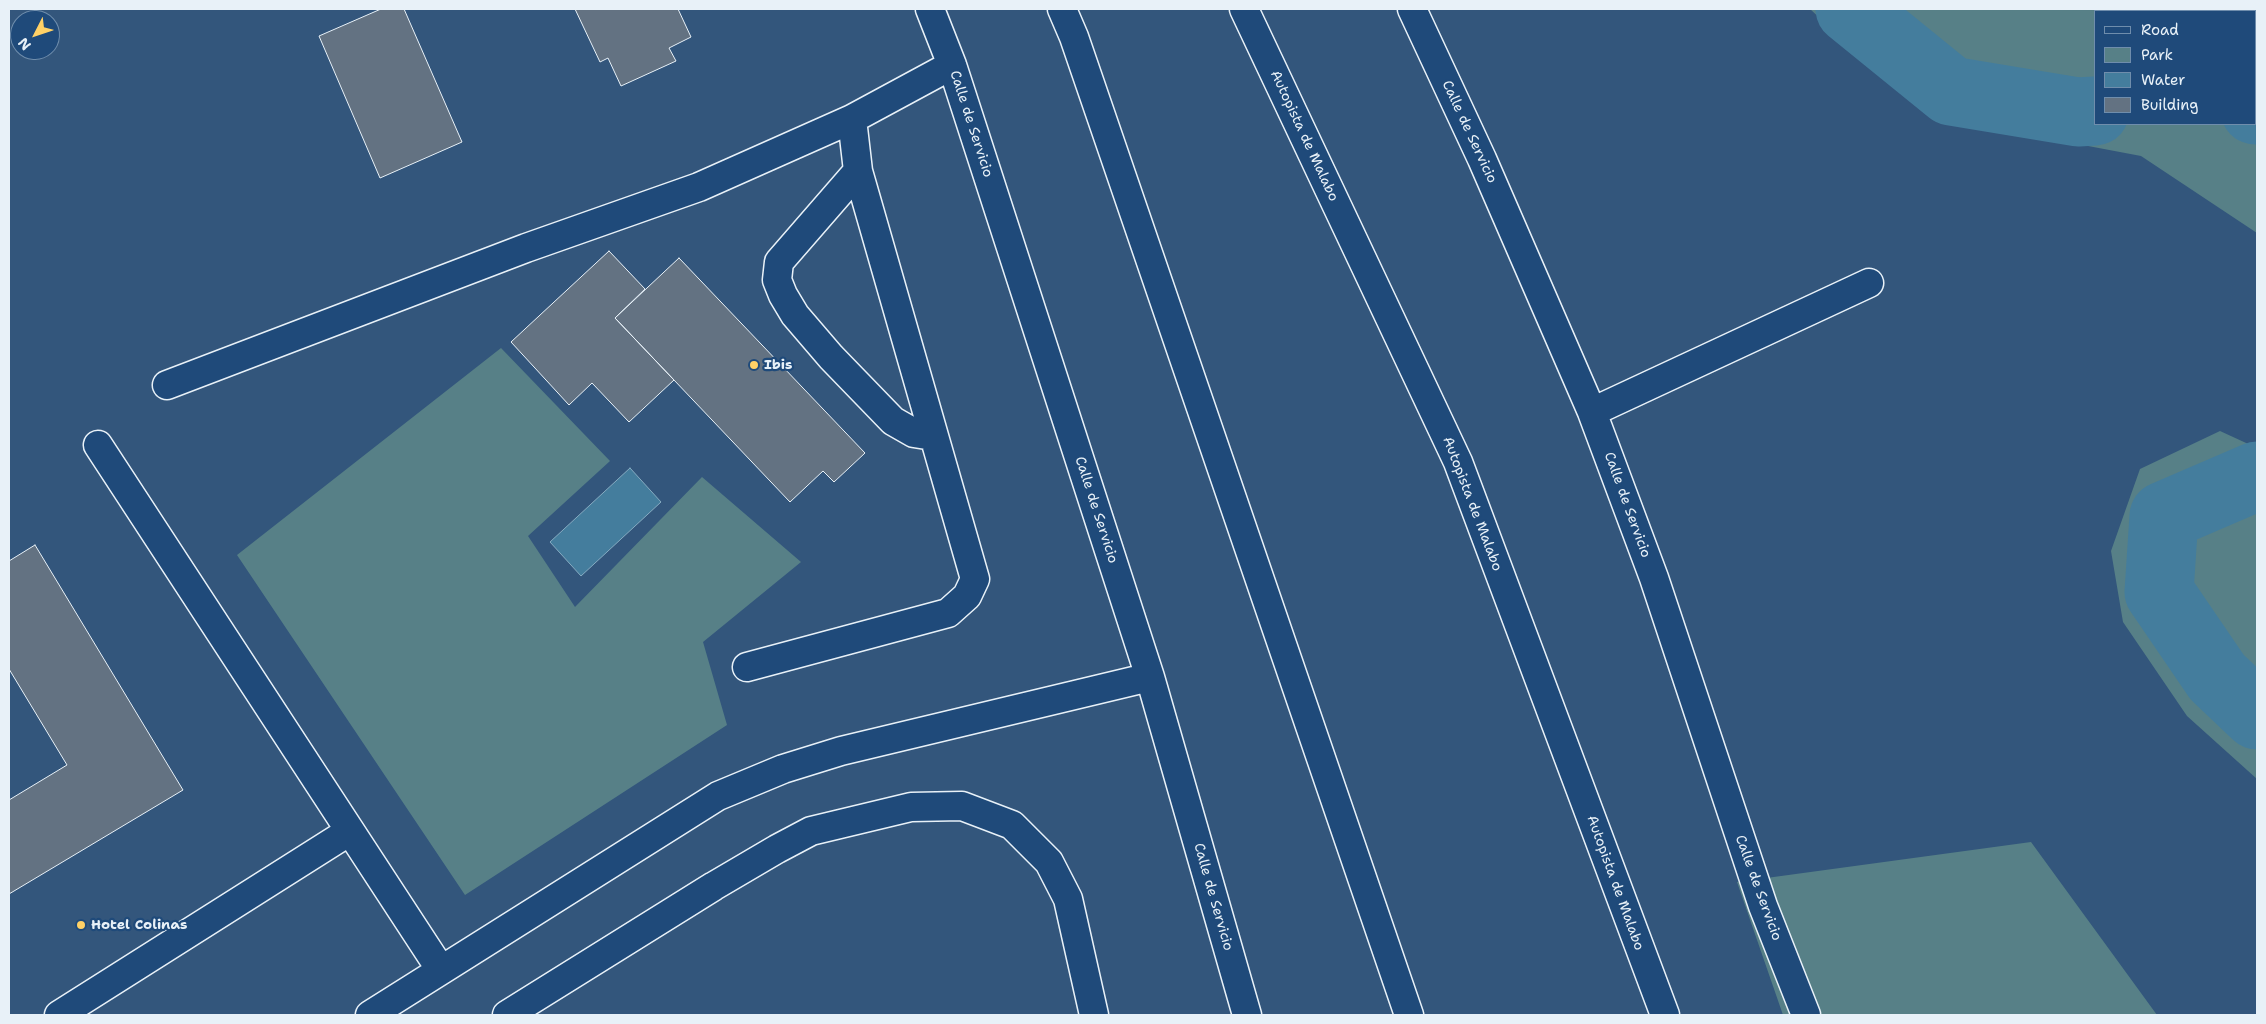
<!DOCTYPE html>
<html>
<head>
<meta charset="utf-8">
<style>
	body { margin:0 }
	#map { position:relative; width:2266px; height:1024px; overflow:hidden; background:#33567c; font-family:"Shantell Sans",sans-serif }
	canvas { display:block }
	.frame { position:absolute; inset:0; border:10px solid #e8f1f8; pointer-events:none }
	.legend { position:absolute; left:2094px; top:10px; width:162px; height:115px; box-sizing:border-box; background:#1f4a7a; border:1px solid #6f8dac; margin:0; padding:6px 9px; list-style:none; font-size:15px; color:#e8f1f8 }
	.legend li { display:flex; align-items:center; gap:10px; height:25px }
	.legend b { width:25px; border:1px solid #6f8dac }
	.north { position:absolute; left:10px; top:10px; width:50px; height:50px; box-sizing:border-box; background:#1f4a7a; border:1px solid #6f8dac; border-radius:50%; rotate:229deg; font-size:14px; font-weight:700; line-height:20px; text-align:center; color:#e8f1f8 }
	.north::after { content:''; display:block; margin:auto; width:18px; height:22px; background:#ffd166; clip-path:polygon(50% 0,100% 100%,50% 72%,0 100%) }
</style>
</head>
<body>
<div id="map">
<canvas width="2266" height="1024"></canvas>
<div class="frame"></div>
<ul class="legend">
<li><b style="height:6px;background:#1f4a7a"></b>Road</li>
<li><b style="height:14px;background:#578087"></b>Park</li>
<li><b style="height:14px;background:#447d9d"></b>Water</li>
<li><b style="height:14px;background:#637282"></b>Building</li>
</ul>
<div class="north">N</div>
</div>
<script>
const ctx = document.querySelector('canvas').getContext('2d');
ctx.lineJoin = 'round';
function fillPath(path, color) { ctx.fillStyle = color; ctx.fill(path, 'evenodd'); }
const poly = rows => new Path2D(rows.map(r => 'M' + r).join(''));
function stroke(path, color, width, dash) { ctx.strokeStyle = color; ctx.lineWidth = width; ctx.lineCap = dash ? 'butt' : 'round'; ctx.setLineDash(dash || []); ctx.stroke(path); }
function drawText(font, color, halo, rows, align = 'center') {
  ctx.font = font + ' "Shantell Sans",sans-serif'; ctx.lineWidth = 4.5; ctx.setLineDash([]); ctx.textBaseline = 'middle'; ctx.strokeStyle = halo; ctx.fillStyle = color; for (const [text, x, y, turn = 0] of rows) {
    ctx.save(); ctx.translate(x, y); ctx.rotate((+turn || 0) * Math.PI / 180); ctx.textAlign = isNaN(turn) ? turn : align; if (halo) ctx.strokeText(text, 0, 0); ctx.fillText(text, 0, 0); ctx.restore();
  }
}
const green = poly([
	[1810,9,2257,9,2257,233,2141,156,1993,128,1898,91],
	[2095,11,2255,11,2255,124,2095,124],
	[501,348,610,461,528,536,575,607,702,477,801,562,703,642,727,725,465,895,237,555],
	[2220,431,2257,448,2257,779,2187,716,2123,622,2111,551,2140,469],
	[2031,842,2157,1015,1783,1015,1737,882]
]);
const water = poly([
	[630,468,661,502,581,576,550,542,630,468]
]);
const river = poly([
	[1850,9,1951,91,2078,112,2095,111],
	[2255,110,2257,110],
	[2257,476,2164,516,2159,592,2217,677,2257,715]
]);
const building = poly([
	[381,9,404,9,462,142,380,178,319,36,381,9],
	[575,9,678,9,691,37,669,48,676,61,621,86,608,58,600,62,575,9],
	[609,251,645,289,615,318,674,380,629,422,592,383,569,405,511,342,609,251],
	[679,258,865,453,834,482,823,471,790,502,615,318,679,258],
	[35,545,183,790,9,894,9,800,67,765,9,669,9,561,35,545]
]);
const minor = poly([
	[930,9,952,65,1150,677,1247,1015],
	[1412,9,1482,159,1592,412,1654,578,1763,906,1806,1015],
	[858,171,779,262,777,280,783,295,795,315,831,357,893,421,914,433,933,436],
	[167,385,526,248,699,187,852,119,952,65],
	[1592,412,1869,283],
	[98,445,441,970],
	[747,667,948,613,967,596,975,579,858,171,852,119],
	[59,1015,350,831],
	[370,1015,718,796,783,769,841,751,1150,677],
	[507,1015,714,886,777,849,811,831,911,807,962,806,1012,825,1049,862,1068,899,1094,1015]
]);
const highway = poly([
	[1062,9,1074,37,1409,1015],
	[1244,9,1458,462,1665,1015]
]);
const markers = [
	[754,365,5,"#ffd166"],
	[81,925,5,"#ffd166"]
];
const streetNames = [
	["Calle de Servicio",971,124,72],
	["Calle de Servicio",1469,132,65],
	["Autopista de Malabo",1304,136,65],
	["Autopista de Malabo",1472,504,69],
	["Calle de Servicio",1627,505,70],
	["Calle de Servicio",1096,510,72],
	["Autopista de Malabo",1615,883,70],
	["Calle de Servicio",1758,888,70],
	["Calle de Servicio",1213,897,74]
];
const poiNames = [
	["Ibis",764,365],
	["Hotel Colinas",91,925]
];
fillPath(green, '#578087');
fillPath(water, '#447d9d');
stroke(water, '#86abc1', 1);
stroke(river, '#447d9d', 69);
fillPath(building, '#637282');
stroke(building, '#e8f1f8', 1);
stroke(minor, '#e8f1f8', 31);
stroke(highway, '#e8f1f8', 31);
stroke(minor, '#1f4a7a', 28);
stroke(highway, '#1f4a7a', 28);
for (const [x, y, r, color] of markers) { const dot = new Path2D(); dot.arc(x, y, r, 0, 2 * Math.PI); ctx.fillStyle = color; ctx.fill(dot); stroke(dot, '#1f4a7a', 2); }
drawText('14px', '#e8f1f8', '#1f4a7a', streetNames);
drawText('bold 14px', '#e8f1f8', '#1f4a7a', poiNames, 'left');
</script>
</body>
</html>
